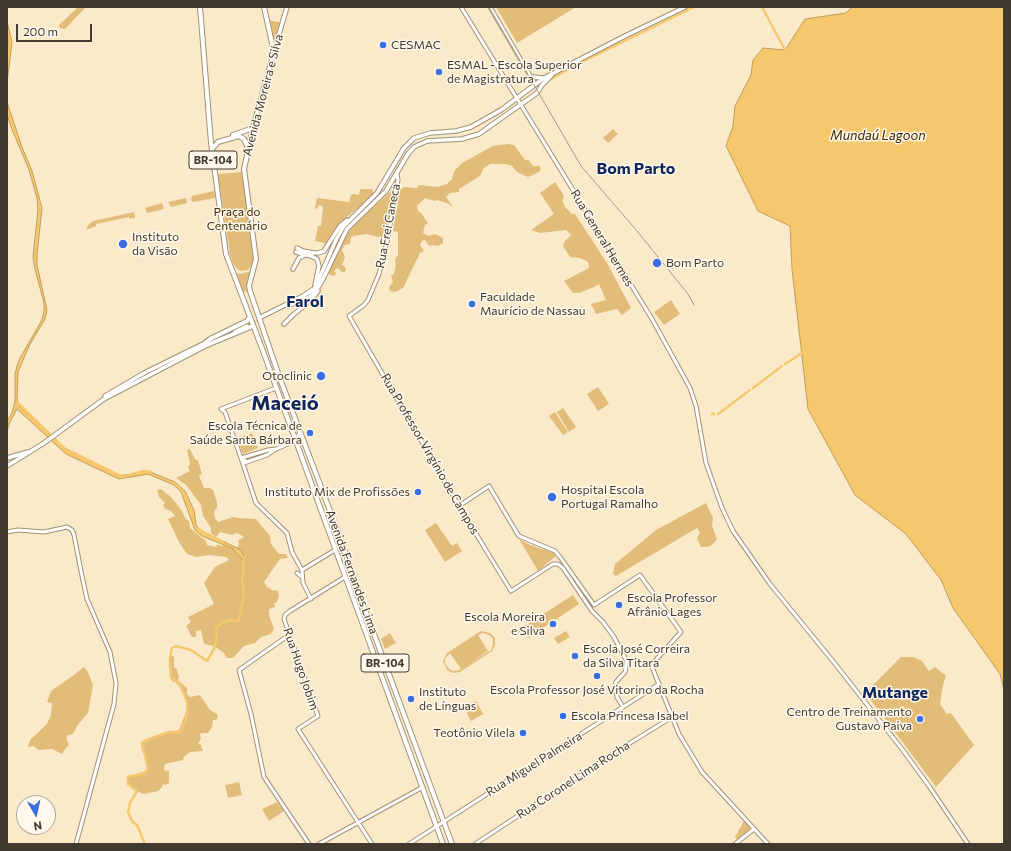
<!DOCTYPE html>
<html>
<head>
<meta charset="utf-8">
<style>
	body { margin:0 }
	#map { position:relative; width:1011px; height:851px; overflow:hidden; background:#fbeaca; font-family:Commissioner,sans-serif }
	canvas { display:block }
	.frame { position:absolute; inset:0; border:8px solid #413a2e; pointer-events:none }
	.north { position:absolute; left:16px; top:795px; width:40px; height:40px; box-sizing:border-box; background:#fff8eb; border:1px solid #b3ac9f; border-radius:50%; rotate:171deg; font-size:11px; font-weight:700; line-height:16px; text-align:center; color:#413a2e }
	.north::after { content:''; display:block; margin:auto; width:14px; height:18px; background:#3a6fdf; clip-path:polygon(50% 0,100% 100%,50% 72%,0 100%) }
	.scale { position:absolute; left:16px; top:24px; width:76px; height:18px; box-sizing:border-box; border:2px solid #413a2e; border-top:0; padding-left:5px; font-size:12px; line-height:14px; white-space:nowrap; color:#413a2e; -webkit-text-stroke:3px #fff8eb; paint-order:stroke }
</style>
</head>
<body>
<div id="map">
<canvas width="1011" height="851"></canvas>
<div class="frame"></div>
<div class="north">N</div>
<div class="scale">200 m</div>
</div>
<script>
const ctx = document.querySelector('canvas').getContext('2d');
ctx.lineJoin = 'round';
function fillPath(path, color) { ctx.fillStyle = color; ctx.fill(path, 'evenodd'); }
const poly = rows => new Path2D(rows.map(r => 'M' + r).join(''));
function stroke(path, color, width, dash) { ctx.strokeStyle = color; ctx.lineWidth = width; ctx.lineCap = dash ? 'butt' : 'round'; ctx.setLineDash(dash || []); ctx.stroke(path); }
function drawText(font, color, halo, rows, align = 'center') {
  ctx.font = font + ' Commissioner,sans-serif'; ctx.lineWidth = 3; ctx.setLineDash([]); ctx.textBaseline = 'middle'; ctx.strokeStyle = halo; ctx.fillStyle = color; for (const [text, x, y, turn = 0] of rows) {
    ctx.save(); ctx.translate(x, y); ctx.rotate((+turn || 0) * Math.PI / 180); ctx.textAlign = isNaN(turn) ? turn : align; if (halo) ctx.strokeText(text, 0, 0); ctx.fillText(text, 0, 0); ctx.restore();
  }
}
const green = poly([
	[78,7,86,7,65,29,60,28,59,25],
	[496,7,576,7,517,43],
	[268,20,282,23,274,48],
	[613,129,618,134,608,143,603,138],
	[508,144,514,145,525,160,529,160,533,166,539,166,541,168,539,172,528,177,517,172,512,166,506,164,490,164,484,168,480,176,459,189,459,192,450,193,446,197,454,208,449,204,438,200,435,201,425,198,417,206,418,211,421,213,428,223,425,225,423,233,429,236,435,234,443,238,443,243,438,246,433,245,429,246,425,240,422,241,420,245,424,251,420,253,403,288,395,292,390,291,389,287,393,282,391,276,394,274,396,265,395,262,396,257,398,256,398,232,393,231,399,190,404,187,417,188,419,185,438,187,447,184,452,179,454,171,462,163,493,146],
	[243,172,254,259,251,266,248,270,241,271,237,269,233,263,230,254,218,174],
	[396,181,386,237,383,238,366,234,354,236,351,237,350,244,345,245,342,250,345,257,342,265,346,268,345,272,342,272,338,268,334,271,337,274,332,276,328,273,344,238,354,225,390,192],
	[555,182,563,194,564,198,562,200,565,207,572,214,575,214,607,263,631,308,622,315,617,309,596,314,591,304,606,300,599,284,594,287,579,293,573,293,564,281,589,268,588,262,580,258,570,257,563,246,565,241,571,235,566,230,540,233,531,230,554,214,540,193],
	[360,189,372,189,374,193,371,197,340,223,322,249,325,243,315,241,318,226,321,226,323,207,320,205,318,206,318,209,315,208,317,198,349,202,351,195,352,194,359,195],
	[214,191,215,198,193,202,191,200,192,196],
	[186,198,187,203,171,207,168,202],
	[162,203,164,209,147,213,145,208],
	[134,212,135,218,130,219,129,217,96,224,96,226,86,230,89,224,93,221],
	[250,271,247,282,247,291,243,292,236,273,241,274],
	[671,300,680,314,664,325,654,312],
	[598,387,609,404,598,411,587,394],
	[563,408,576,427,569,432,557,412],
	[555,412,568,432,563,435,549,416],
	[252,433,258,448,243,454,237,438],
	[190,449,195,459,198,460,202,474,199,476,204,488,210,488,214,491,214,493,217,502,217,508,214,511,215,518,218,522,233,517,239,518,256,519,270,536,271,544,279,554,286,554,288,558,280,559,264,582,267,587,272,590,278,591,279,596,277,602,274,603,275,607,269,609,269,615,274,629,271,634,261,637,255,643,244,646,233,658,227,658,223,652,213,646,204,644,201,630,196,631,196,637,192,637,186,626,191,622,188,617,214,604,204,583,215,567,229,560,226,557,209,555,196,557,187,554,179,542,168,519,175,516,171,511,165,509,163,505,165,503,159,497,157,490,161,489,171,497,182,511,185,518,189,521,190,528,206,541,207,545,216,547,217,545,238,547,239,543,238,541,240,539,243,538,243,536,237,533,232,535,220,532,216,537,211,533,211,528,203,516,201,505,186,485,176,478,190,471,188,467,190,464,187,450],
	[706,503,713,518,712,526,717,539,712,545,707,547,701,547,697,538,700,533,697,528,616,576,613,574,615,564,656,530],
	[436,523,452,546,457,543,462,551,445,562,425,530],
	[519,539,530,545,554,553,557,555,538,571],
	[573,595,579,604,528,638,523,631,515,636,512,634],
	[481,631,490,633,495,638,495,645,492,651,460,672,453,673,447,670,443,661,447,653],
	[483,633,489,635,493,639,493,645,491,650,459,670,453,671,448,668,445,663,445,659,450,653,461,669,488,651,478,635],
	[566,631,570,637,558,644,554,638],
	[390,633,396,643,385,649,381,639],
	[171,655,174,657,174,667,178,670,177,671,179,677,178,680,187,688,187,694,190,697,200,695,210,710,217,714,218,718,215,720,213,720,212,727,208,733,201,733,200,735,201,739,198,743,201,745,203,751,190,752,184,757,183,760,165,764,164,770,169,771,169,783,166,785,163,784,162,787,158,791,144,794,136,791,128,784,127,779,129,775,140,774,147,769,147,761,142,751,141,743,144,740,160,734,179,730,186,712,187,700,178,685,175,682,173,682,170,678,169,660],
	[901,657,913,657,922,661,929,671,935,667,946,676,943,685,940,704,947,714,951,713,974,745,936,787,889,724,865,693],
	[84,667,88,672,93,685,88,713,77,726,73,734,68,735,66,739,69,744,62,754,52,749,39,750,33,746,28,747,30,740,47,724,51,715,52,703,47,702,51,691,71,677],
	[476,701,483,714,471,721,464,707],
	[239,782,242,795,228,798,225,785],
	[277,802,284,811,269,821,262,809],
	[745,819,753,826,737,840,735,837]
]);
const water = poly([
	[852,7,1002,7,1004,10,1004,690,1000,674,953,608,941,580,906,534,855,495,808,409,792,269,790,226,758,211,726,146,733,126,735,106,751,75,753,60,763,48,785,50,805,19,846,13,852,7],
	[7,21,12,42,7,83,7,54,8,44,7,21],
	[7,102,22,147,32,171,42,208,37,255,37,265,47,310,45,319,29,346,18,372,17,399,19,406,64,448,119,475,131,475,144,471,148,471,175,482,185,491,194,510,196,525,200,530,239,549,242,552,245,559,242,559,232,548,202,536,195,530,181,492,174,485,148,474,119,479,66,454,17,409,10,422,7,431,7,421,12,413,15,401,15,374,17,366,20,358,42,320,44,311,44,303,35,269,33,257,38,210,37,198,29,170,11,127,7,114,7,102]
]);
const canal = poly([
	[762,7,785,50],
	[549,80,582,62,694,7],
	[785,364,802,353],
	[753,388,782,366],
	[17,404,19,404,64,448,119,475,124,476],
	[712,414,714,414],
	[718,414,750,390],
	[129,475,144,471,151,472],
	[199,529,208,535,223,542],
	[170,658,172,648,176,646,191,650,207,661,214,649,217,638,216,629,218,626,223,622,231,620,235,621,239,620,244,595,242,582,244,557],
	[145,844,137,825,132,821,128,812,130,803,137,791,128,784,128,777,145,773,148,768,142,743,147,740,169,732,181,732,186,718,188,706,186,699,180,684,171,677,170,659]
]);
const majorTunnel = poly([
	[247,326,262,319]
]);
const minor = poly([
	[461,7,652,319,690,388,696,406,706,463,722,508,733,531,770,584,836,665,902,749,929,786,968,844],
	[490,7,535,84],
	[397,174,398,180,387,242,379,274,368,300,364,305,349,316,459,506,511,591,553,564,558,564,563,568,592,611,603,622,614,637,627,662,625,672,616,682,615,687,617,697,623,707],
	[276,449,268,450,241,458,256,503,287,533,292,552,302,570,303,583,311,599],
	[246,461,241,458,225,412,221,409,276,388],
	[244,463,267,455,276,449,295,441,300,432],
	[459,506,489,486,517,533,519,536,555,551,560,557,594,605,640,575,681,632,653,663,652,667,679,734,702,772,768,844],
	[7,532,18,530,44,532,67,527,72,530,74,535,82,576,87,599,110,652,116,683,114,704,76,844],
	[302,570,335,550],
	[297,573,302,577],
	[345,577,290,611,285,615,284,619,318,716,298,729,372,844],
	[289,635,239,670,251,714,264,777,309,844],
	[319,844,423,787],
	[409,844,659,684],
	[475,844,614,753,672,717],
	[735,844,754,829]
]);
const major = poly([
	[274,51,287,7],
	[532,77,543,78],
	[297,248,303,251,313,253,318,253,324,251,340,226,347,220],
	[296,252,311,256,317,259,319,266,315,285],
	[293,269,299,258,305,255],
	[288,306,309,297,316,291,323,279,347,229,386,191,408,154,414,147,427,141,462,139,479,134,537,93,542,85,552,75],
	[261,317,303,296,315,288,336,240,344,226,377,193,404,148,414,138,430,133,456,131,471,127,501,110,544,78,625,36,685,7],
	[284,324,293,315,311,300,318,291],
	[235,332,247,326],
	[105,396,144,373,207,342],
	[7,458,28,452],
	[7,466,44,443,104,399,209,344]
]);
const highway = poly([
	[200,7,211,143,226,254,263,351,443,844],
	[264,7,274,52,253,128,244,169,256,259,249,286,250,291,279,376,338,532,367,615,452,844],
	[233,135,253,128],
	[212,149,218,142,239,136,244,139,248,148],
	[206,342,210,339,247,321,250,317],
	[207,345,253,326]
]);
const tram = poly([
	[489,7,581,166,637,231,688,294,694,305]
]);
const markers = [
	[383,45,4,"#3a6fdf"],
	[439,72,4,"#3a6fdf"],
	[123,244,5,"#3a6fdf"],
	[657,263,5,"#3a6fdf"],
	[472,304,4,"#3a6fdf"],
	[321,376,5,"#3a6fdf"],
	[310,433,4,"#3a6fdf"],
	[418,492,4,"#3a6fdf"],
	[552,497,5,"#3a6fdf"],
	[619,605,4,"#3a6fdf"],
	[553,624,4,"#3a6fdf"],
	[575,656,4,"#3a6fdf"],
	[597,676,4,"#3a6fdf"],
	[411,699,4,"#3a6fdf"],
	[563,716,4,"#3a6fdf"],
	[920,719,4,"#3a6fdf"],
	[523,733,4,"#3a6fdf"]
];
const shields = [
	[213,160,48],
	[385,663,48]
];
const shieldNames = [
	["BR-104",213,160],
	["BR-104",385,663]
];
const poiNames = [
	["CESMAC",391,45],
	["ESMAL - Escola Superior",447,65],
	["de Magistratura",447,79],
	["Instituto",132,237],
	["da Visão",132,251],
	["Bom Parto",666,263],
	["Faculdade",480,297],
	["Maurício de Nassau",480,311],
	["Otoclinic",312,376,"right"],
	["Escola Técnica de",302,426,"right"],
	["Saúde Santa Bárbara",302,440,"right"],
	["Hospital Escola",561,490],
	["Portugal Ramalho",561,504],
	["Instituto Mix de Profissões",410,492,"right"],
	["Escola Professor",627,598],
	["Afrânio Lages",627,612],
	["Escola Moreira",545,617,"right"],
	["e Silva",545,631,"right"],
	["Escola José Correira",583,649],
	["da Silva Titara",583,663],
	["Escola Professor José Vitorino da Rocha",597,690,"center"],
	["Instituto",419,692],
	["de Línguas",419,706],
	["Centro de Treinamento",912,712,"right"],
	["Gustavo Paiva",912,726,"right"],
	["Escola Princesa Isabel",571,716],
	["Teotônio Vilela",515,733,"right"]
];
const streetNames = [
	["Avenida Moreira e Silva",263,95,-75],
	["Rua Frei Caneca",388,226,-79],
	["Rua General Hermes",602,238,59],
	["Rua Professor Virgínio de Campos",430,454,60],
	["Avenida Fernandes Lima",352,572,70],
	["Rua Hugo Jobim",301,669,71],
	["Rua Miguel Palmeira",534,764,-32],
	["Rua Coronel Lima Rocha",573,780,-33]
];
const parkNames = [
	["Praça do",237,212],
	["Centenário",237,226]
];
const waterNames = [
	["Mundaú Lagoon",878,136]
];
const districtNames = [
	["Bom Parto",636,169],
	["Farol",305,302],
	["Mutange",895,693]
];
const townNames = [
	["Maceió",285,403]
];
fillPath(green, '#e1bd79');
fillPath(water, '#f6c86d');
stroke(water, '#c09d5a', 1);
stroke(canal, '#f6c86d', 2.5);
stroke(majorTunnel, '#d6c7ab', 3.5, [3.5, 2]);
stroke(minor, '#a19173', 5);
stroke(major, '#a19173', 5.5);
stroke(highway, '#a19173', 6);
stroke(minor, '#fff', 3);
stroke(major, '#fff', 3.5);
stroke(highway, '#fff', 4);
stroke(tram, '#a59882', 1);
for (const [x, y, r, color] of markers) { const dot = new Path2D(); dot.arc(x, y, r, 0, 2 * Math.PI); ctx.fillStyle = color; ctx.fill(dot); stroke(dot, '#fff8eb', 1.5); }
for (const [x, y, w] of shields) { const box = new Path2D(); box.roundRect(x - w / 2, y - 9, w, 18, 3); ctx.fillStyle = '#fff8eb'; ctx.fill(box); stroke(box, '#413a2e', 1); }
drawText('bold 11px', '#413a2e', null, shieldNames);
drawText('12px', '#413a2e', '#fff8eb', poiNames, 'left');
drawText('12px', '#413a2e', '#fff8eb', streetNames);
drawText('12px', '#3f2d04', '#fff8eb', parkNames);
drawText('italic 13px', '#392700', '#fff8eb', waterNames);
drawText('bold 16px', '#0d265b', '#fff8eb', districtNames);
drawText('bold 20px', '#0d265b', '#fff8eb', townNames);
</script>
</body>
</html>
